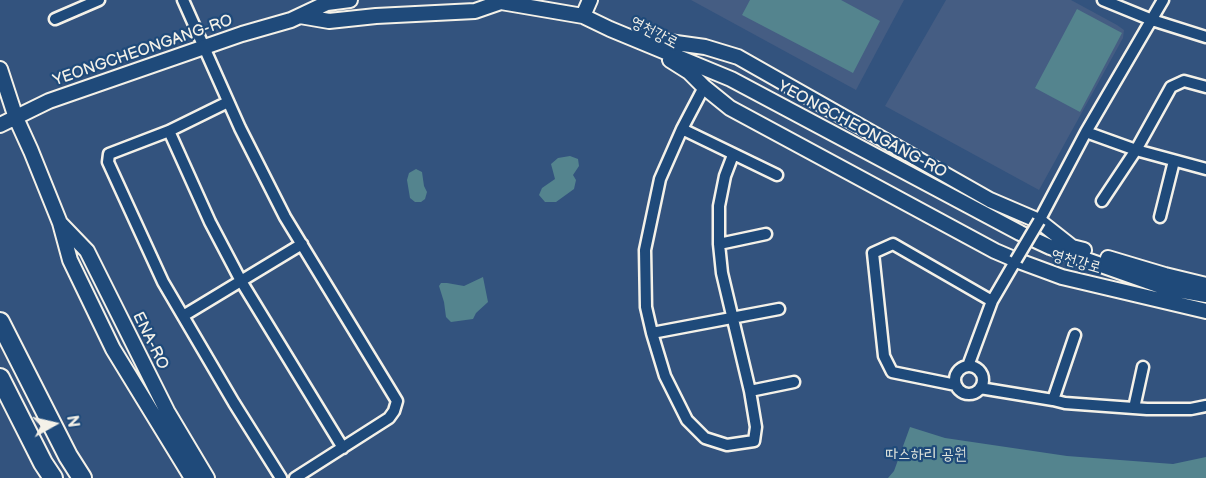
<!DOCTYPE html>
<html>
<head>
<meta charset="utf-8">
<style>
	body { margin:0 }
	#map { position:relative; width:1206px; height:478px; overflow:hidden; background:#33537e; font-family:"Balsamiq Sans",sans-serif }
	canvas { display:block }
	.north { position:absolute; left:24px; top:394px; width:60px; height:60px; -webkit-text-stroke:4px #1f4a7a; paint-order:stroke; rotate:82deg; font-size:16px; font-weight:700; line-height:24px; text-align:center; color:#f4f1e8 }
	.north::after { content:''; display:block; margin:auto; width:21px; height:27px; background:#f4f1e8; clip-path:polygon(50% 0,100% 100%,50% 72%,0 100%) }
</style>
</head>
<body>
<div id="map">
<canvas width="1206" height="478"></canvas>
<div class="north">N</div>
</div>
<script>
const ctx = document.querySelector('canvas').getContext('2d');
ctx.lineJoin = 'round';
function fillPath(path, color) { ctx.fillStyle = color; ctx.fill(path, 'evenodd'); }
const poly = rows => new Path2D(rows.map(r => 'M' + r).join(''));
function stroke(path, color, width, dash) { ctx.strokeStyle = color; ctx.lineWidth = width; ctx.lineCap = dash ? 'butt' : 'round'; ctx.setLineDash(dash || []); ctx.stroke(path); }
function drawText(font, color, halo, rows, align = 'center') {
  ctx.font = font + ' "Balsamiq Sans","Poor Story",sans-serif'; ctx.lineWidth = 4.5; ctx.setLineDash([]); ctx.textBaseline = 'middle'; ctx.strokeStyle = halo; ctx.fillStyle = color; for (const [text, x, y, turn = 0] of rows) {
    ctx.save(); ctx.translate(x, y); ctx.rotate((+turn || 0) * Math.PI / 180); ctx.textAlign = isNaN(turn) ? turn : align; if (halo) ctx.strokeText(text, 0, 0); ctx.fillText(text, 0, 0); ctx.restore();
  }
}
const built = poly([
	[691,0,904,0,856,90],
	[946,0,1071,0,1117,25,1124,30,1123,38,1039,190,885,106]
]);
const green = poly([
	[750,0,841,0,880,21,853,73,742,15],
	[1077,9,1122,33,1080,112,1035,88],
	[570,156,578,159,579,166,573,175,576,180,574,189,556,202,545,202,539,195,542,188,555,179,551,164,558,158],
	[416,169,422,172,424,186,427,192,425,199,421,202,415,202,410,198,407,180,409,173],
	[483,277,488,302,476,313,473,319,451,322,446,317,444,302,439,286,441,283,447,283,464,286],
	[910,427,945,438,1067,456,1173,464,1206,457,1206,478,888,478,894,471]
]);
const street = poly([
	[183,0,240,128,285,217,397,401,394,411,389,418,295,478],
	[1103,0,1152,20,1206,37],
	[55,19,99,0],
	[704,87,682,129,660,179,645,250,646,307,652,333,665,376,687,420,705,438,727,445,754,441,756,427,750,391,722,273,719,244,719,206,725,176,733,155],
	[228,102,169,131,109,154,108,162,163,282,234,403,281,478],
	[682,129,777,175],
	[169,131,210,222,241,281,343,448],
	[1086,132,1136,150,1206,169],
	[1102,201,1136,150,1171,87,1184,81,1206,87],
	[1160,217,1174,161],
	[1039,221,1086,132,1163,0],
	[719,244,766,234],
	[183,316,302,244],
	[652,333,779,309],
	'955 380a14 14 0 1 1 28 0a14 14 0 1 1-28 0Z',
	[968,366,992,301,1016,260],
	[956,385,892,372,884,356,873,253,893,244,992,301],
	[980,388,1053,400,1065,403,1147,409,1191,409,1206,406],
	[750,391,794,382],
	[1053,400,1075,335],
	[1134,408,1143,367]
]);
const secondary = poly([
	[495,0,501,2,583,16,610,29,731,79,1020,233,1050,247,1166,288,1206,295],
	[300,16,329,21,376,16,475,11,501,2],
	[583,16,590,0],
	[644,36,669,42,705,47,738,57,990,200,1039,221,1072,247,1084,250],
	[670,60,689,72,704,87,730,108,995,251,1016,260,1062,277,1206,311],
	[0,69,16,118,31,151,60,223,70,260,113,349,192,478],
	[0,125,49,101,242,34,291,20,327,3,350,0],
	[61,224,87,251,167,411,207,478],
	[1108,258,1165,275,1206,285]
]);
const highway = poly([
	[0,322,68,456,82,478],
	[0,378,43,463,53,478]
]);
const streetBridge = poly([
	[1016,260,1039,221]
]);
const streetNames = [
	["영천강로",654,33,28],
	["YEONGCHEONGANG-RO",143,51,-19],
	["YEONGCHEONGANG-RO",862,130,28],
	["영천강로",1076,262,16],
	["ENA-RO",150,341,64]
];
const parkNames = [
	["따스하리 공원",926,455]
];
fillPath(built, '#455d83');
fillPath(green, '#54848e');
stroke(street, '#f4f1e8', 15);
stroke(secondary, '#f4f1e8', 18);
stroke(highway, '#f4f1e8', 22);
stroke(street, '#1f4a7a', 10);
stroke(secondary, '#1f4a7a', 14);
stroke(highway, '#1f4a7a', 18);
stroke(streetBridge, '#f4f1e8', 15, []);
stroke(streetBridge, '#1f4a7a', 10);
drawText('16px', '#f4f1e8', '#1f4a7a', streetNames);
drawText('16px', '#dce1da', '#1f4a7a', parkNames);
</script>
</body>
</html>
